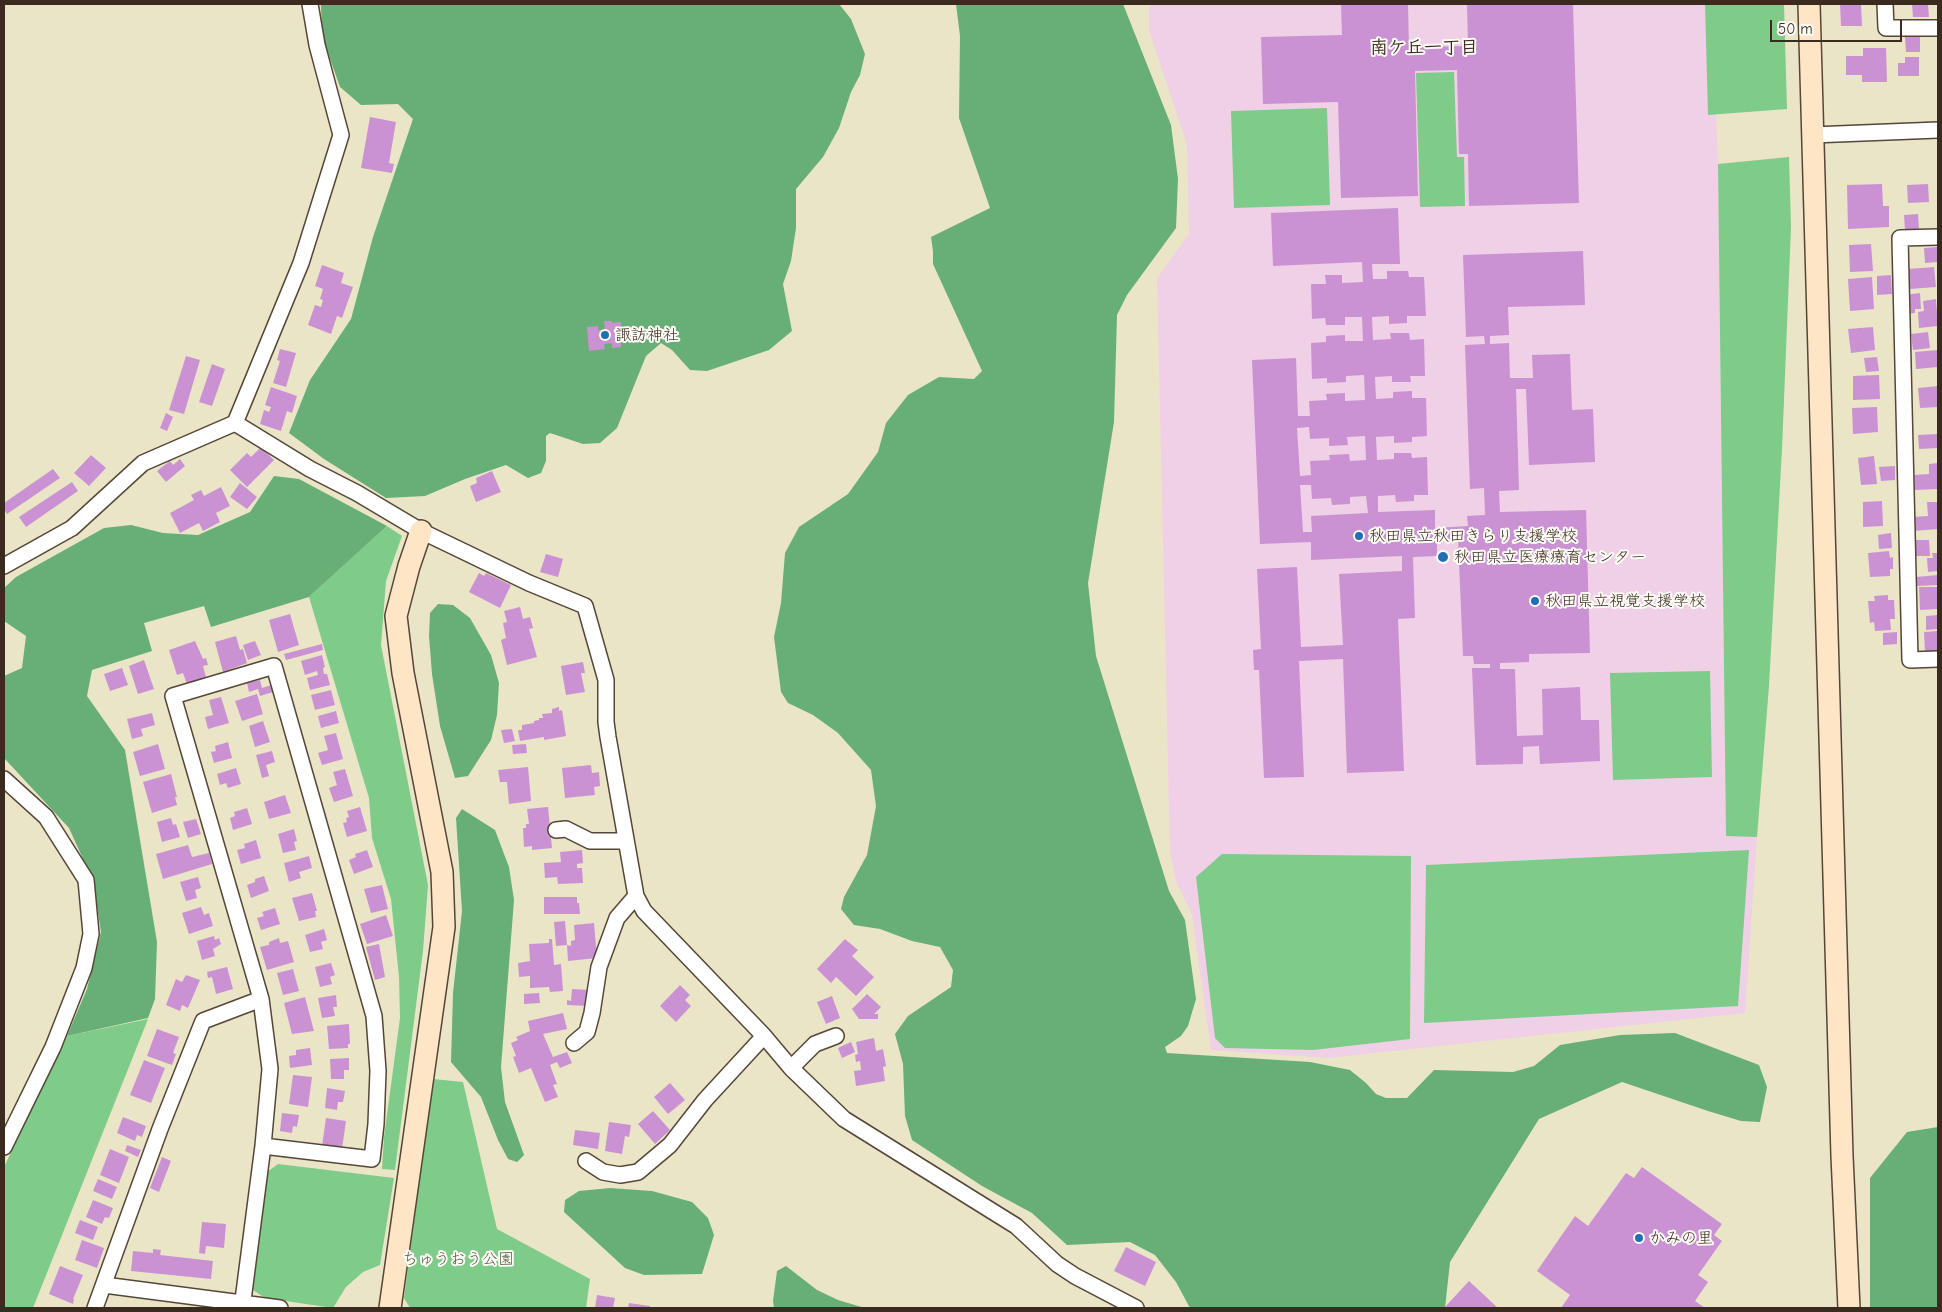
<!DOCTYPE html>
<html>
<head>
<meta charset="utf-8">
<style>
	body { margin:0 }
	#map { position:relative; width:1942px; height:1312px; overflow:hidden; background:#ebe5c7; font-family:"Comic Neue",sans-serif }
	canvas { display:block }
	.frame { position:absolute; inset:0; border:5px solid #3b2a1e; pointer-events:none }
	.scale { position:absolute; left:1770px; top:20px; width:132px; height:22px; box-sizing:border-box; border:2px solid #3b2a1e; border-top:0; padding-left:6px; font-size:15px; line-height:18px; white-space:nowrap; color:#3b2a1e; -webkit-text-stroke:4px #fdfcf7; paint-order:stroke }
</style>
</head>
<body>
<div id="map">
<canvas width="1942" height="1312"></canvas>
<div class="frame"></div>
<div class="scale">50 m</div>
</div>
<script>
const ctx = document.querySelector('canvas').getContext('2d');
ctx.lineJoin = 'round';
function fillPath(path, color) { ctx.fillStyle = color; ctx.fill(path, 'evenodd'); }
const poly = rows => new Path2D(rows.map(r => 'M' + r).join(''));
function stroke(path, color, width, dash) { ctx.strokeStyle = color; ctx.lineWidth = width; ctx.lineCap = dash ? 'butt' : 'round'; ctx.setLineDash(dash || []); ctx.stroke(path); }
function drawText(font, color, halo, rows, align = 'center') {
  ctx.font = font + ' "Comic Neue","Klee One",sans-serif'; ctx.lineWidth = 4; ctx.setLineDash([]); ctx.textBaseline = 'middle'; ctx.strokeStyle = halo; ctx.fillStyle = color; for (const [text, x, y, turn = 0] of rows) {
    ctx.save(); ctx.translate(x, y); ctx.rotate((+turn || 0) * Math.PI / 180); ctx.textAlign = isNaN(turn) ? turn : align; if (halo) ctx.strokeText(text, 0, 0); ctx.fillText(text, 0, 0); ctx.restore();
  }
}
const built = poly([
	[1149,4,1712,4,1718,164,1726,836,1757,837,1745,1013,1328,1058,1211,1050,1192,914,1176,881,1170,853,1157,278,1189,234,1187,144,1149,30]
]);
const green = poly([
	[1705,4,1784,4,1787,109,1708,115],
	[1454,72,1457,157,1464,157,1465,206,1420,207,1416,73],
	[1327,108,1330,205,1234,208,1231,111],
	[1789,157,1791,227,1782,449,1769,686,1757,837,1726,836,1718,164],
	[387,526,402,536,386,581,381,645,428,885,423,951,395,1170,382,1169,384,1137,400,1018,399,977,391,899,372,838,369,798,309,597],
	[1710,671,1712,777,1613,780,1610,673],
	[1749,850,1738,1006,1424,1023,1426,865],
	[1222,854,1411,856,1410,1039,1313,1050,1225,1048,1215,1038,1196,877],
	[148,1019,33,1308,4,1308,4,1167,67,1036],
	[433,1079,463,1082,497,1229,590,1279,586,1308,410,1308,404,1298],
	[278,1164,394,1178,380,1265,363,1272,346,1287,333,1308,265,1298,253,1290,267,1172]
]);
const forest = poly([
	[321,4,839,4,851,19,865,54,860,75,851,92,839,128,823,157,796,189,796,228,791,261,783,284,792,331,769,350,707,371,690,370,672,350,661,343,646,356,617,428,600,443,583,444,550,433,546,436,546,461,541,473,528,478,506,465,465,479,425,496,386,498,324,459,289,433,310,380,351,319,373,237,413,119,398,104,361,105,340,87,322,36],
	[956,4,1123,4,1171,125,1178,179,1176,228,1127,295,1117,315,1114,422,1088,583,1096,656,1169,891,1185,920,1196,999,1188,1026,1181,1036,1165,1047,1167,1053,1310,1062,1350,1070,1366,1083,1376,1094,1386,1098,1407,1098,1434,1070,1513,1072,1534,1066,1560,1045,1620,1035,1675,1033,1759,1065,1767,1087,1760,1122,1741,1121,1708,1111,1622,1082,1539,1119,1450,1262,1445,1308,1190,1308,1176,1282,1155,1255,1130,1242,1067,1245,1032,1213,982,1186,912,1140,905,1116,903,1064,895,1034,908,1016,951,987,953,970,940,947,912,941,880,929,854,925,841,909,844,897,867,855,876,806,871,770,838,733,813,715,788,703,781,692,774,637,781,603,785,553,799,527,848,494,878,452,886,423,908,395,939,377,974,379,982,371,933,264,933,251,931,237,990,208,959,118,960,36],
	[274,476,299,479,387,526,309,597,211,627,204,606,144,623,152,651,92,670,87,696,125,750,157,942,155,999,148,1018,67,1036,87,989,101,932,93,881,69,828,4,758,4,676,22,668,26,636,4,621,4,588,16,577,104,528,131,525,163,533,198,535,250,512],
	[438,604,453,605,470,618,491,655,499,683,497,715,491,740,468,776,455,778,440,726,432,674,429,636,430,613],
	[462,809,495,830,509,867,514,900,501,1067,505,1102,524,1155,517,1162,508,1159,498,1140,481,1097,451,1062,453,993,462,911,456,818],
	[1938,1127,1938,1308,1870,1308,1870,1178,1907,1132],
	[610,1188,652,1191,692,1202,708,1218,714,1235,702,1274,644,1275,625,1268,564,1212,565,1200,579,1191],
	[786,1266,817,1290,838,1300,865,1308,774,1308,773,1301,777,1271]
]);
const building = poly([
	[1341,4,1408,4,1409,47,1468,46,1467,4,1573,4,1579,203,1469,206,1468,154,1459,154,1457,70,1415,71,1418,196,1341,198,1338,102,1263,104,1261,37,1342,35],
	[1840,4,1861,4,1862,26,1841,26],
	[1912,4,1928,4,1929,17,1913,17],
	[1905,37,1920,37,1920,52,1906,52],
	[1863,48,1886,48,1887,82,1862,82,1862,75,1846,75,1846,56,1863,56],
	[1905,57,1919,57,1919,76,1898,76,1898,63,1905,63],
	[370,117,396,122,389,163,394,164,392,173,361,168],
	[1882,184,1883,206,1889,206,1889,227,1848,229,1847,185],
	[1928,184,1929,202,1908,203,1907,185],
	[1398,208,1400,264,1372,264,1373,279,1387,279,1387,271,1408,271,1409,277,1424,277,1426,316,1407,316,1407,323,1389,324,1389,316,1372,317,1373,340,1391,339,1390,333,1409,333,1410,340,1424,339,1425,376,1410,376,1411,382,1392,382,1392,376,1375,377,1376,399,1393,398,1393,392,1412,391,1412,398,1426,398,1427,436,1412,437,1412,442,1394,443,1394,436,1376,437,1377,460,1394,459,1394,453,1411,453,1412,458,1427,457,1428,495,1414,495,1414,501,1396,502,1395,495,1378,496,1378,512,1435,510,1435,528,1468,526,1467,516,1485,515,1484,488,1470,489,1465,345,1485,344,1484,336,1466,337,1463,255,1583,251,1585,305,1508,307,1509,335,1490,336,1490,344,1509,343,1510,378,1533,378,1532,355,1570,354,1572,410,1593,409,1595,462,1529,465,1526,389,1516,389,1519,490,1499,491,1500,512,1586,510,1590,653,1529,654,1529,662,1500,663,1500,669,1515,669,1517,736,1543,735,1542,689,1580,687,1581,720,1599,720,1600,761,1540,764,1539,746,1523,747,1523,764,1476,765,1472,668,1490,668,1490,664,1474,664,1473,656,1463,656,1458,539,1437,540,1437,556,1413,557,1415,618,1398,619,1404,771,1347,773,1343,659,1299,661,1304,777,1264,778,1259,670,1254,670,1253,650,1261,649,1257,569,1297,567,1301,647,1343,645,1339,574,1402,571,1402,556,1311,560,1311,542,1260,544,1252,360,1296,358,1298,416,1310,416,1309,401,1327,400,1326,394,1345,393,1345,401,1365,400,1364,375,1346,376,1346,382,1327,383,1327,378,1312,379,1311,343,1326,342,1326,336,1345,335,1345,341,1363,341,1362,317,1345,317,1345,325,1326,325,1325,318,1312,319,1311,284,1326,284,1325,275,1342,275,1342,283,1363,282,1362,262,1273,266,1271,213],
	[1309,427,1310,439,1329,438,1329,446,1348,445,1347,437,1365,436,1366,460,1350,461,1349,454,1329,455,1330,460,1310,461,1311,475,1300,476,1297,428],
	[1300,485,1311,485,1312,499,1331,498,1332,505,1350,504,1350,497,1366,496,1368,513,1311,516,1312,532,1303,532],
	[1918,214,1919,229,1905,230,1904,215],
	[1871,244,1873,271,1850,272,1849,245],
	[1938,247,1938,262,1925,263,1924,248],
	[322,265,344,273,341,283,353,287,342,318,337,316,331,334,308,325,315,305,321,307,323,300,320,299,323,289,315,286],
	[1934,267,1936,287,1910,289,1908,269],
	[1891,275,1892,294,1877,295,1877,276],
	[1872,277,1874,309,1850,311,1848,279],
	[1920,293,1921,309,1915,309,1915,313,1906,314,1904,295],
	[1936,299,1938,326,1919,328,1918,312,1924,311,1923,301],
	[604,321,612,321,612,323,621,322,621,347,612,348,612,343,604,344,605,349,589,351,587,327,598,326,598,330,605,330],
	[1873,327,1875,350,1851,353,1848,329],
	[1928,332,1930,348,1913,350,1911,334],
	[280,349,296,353,286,387,273,383,280,361,277,360],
	[1938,350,1938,367,1916,369,1915,352],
	[186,356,200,360,184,414,169,410],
	[1877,357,1879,371,1866,372,1864,358],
	[212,364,225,369,212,406,199,402],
	[1879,375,1880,399,1853,400,1853,376],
	[1938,386,1938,407,1920,408,1918,388],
	[271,387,297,396,292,413,287,411,281,431,260,424,264,410,269,412,271,407,265,405],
	[1877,407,1878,432,1853,434,1852,408],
	[166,413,173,417,167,431,160,428],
	[1938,434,1938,448,1919,449,1918,435],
	[261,447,274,460,247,487,230,470,247,453,251,457],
	[91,455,106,468,89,486,74,473],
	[1874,456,1877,484,1861,485,1858,458],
	[180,459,185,466,166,482,157,471,170,461,173,465],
	[1938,463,1938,489,1915,490,1914,475,1929,474,1929,464],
	[1895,466,1895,480,1881,481,1879,467],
	[53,469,60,478,7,514,4,509,4,503],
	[492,471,501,492,476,502,470,486,477,483,476,478],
	[72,482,78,491,26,527,19,517],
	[240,483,257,497,247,509,230,497],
	[221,487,230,506,216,513,220,522,203,531,199,523,180,533,170,513,194,500,191,495,201,490,204,496],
	[1882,501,1883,526,1863,527,1863,502],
	[1927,502,1938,502,1938,529,1913,531,1913,517,1928,516],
	[1891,533,1892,548,1879,549,1878,535],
	[1915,540,1929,540,1930,556,1916,556],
	[1889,551,1890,558,1893,557,1893,569,1890,569,1890,576,1870,577,1868,553],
	[1932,553,1938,553,1938,571,1928,572,1927,558,1933,558],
	[546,554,563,559,558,577,540,572],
	[479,573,484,576,486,573,511,585,500,608,469,592],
	[1938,575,1938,585,1917,586,1916,577],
	[1919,587,1938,587,1938,609,1920,610],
	[1888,595,1888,600,1894,600,1895,619,1890,619,1891,630,1875,631,1874,622,1870,623,1868,601,1875,601,1874,596],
	[520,607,523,619,530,617,533,628,529,629,537,657,507,665,501,640,506,638,503,623,507,622,504,611],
	[290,614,299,645,278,652,269,620],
	[1938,615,1938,629,1926,630,1926,616],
	[1938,631,1938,652,1925,653,1924,632],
	[1897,632,1897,644,1883,645,1883,633],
	[236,636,240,650,243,649,247,663,223,672,215,642],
	[195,641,203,659,206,658,208,665,203,666,206,677,187,684,183,673,177,675,169,650],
	[255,641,261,655,248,660,243,645],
	[322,644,323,650,286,660,284,654],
	[322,655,325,667,323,668,324,674,327,674,330,685,310,690,307,678,318,675,317,671,305,675,301,661],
	[144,660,154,689,138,694,129,666],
	[583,662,585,673,581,673,585,692,566,695,561,666],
	[122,668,128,685,110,691,104,674],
	[260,680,262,688,271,685,273,692,260,696,258,689,249,692,247,683],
	[331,690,335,705,315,710,311,695],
	[257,694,263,714,242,721,235,701],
	[221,697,229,723,208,729,205,717,213,715,209,700],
	[559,707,559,711,562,710,566,736,544,740,544,737,520,741,518,730,522,730,522,725,534,723,534,721,539,720,539,718,543,718,542,714,552,713,552,709],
	[336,711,339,723,321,728,318,716],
	[152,713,155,725,141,729,143,736,132,739,127,719],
	[263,721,270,742,255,747,249,726],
	[512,729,515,741,504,743,501,730],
	[336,733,343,759,322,765,318,753,328,750,324,736],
	[228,742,232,758,214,763,211,752,216,751,215,746],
	[158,744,165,769,140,776,133,752],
	[526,744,527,753,513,754,512,745],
	[272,751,275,762,266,765,269,776,262,778,256,755],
	[591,765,592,773,599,772,600,786,594,787,595,795,565,798,562,768],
	[528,767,531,801,509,804,507,782,500,782,498,770],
	[236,768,241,784,228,788,226,783,220,785,217,774],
	[345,769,353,796,334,802,329,788,337,785,333,772],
	[171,774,177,797,175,797,177,805,152,813,143,782],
	[285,795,291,813,269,819,264,802],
	[360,807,367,831,347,837,343,823,347,822,346,818,349,817,347,811],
	[548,807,552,848,532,850,532,846,524,847,523,828,526,828,526,824,529,824,527,809],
	[247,808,252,824,233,830,230,818,235,816,234,812],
	[171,818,173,825,176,824,180,837,162,842,157,822],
	[196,819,201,834,188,838,183,822],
	[294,829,297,841,294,842,296,850,283,853,278,834],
	[256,840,261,858,241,864,237,850,245,848,244,844],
	[188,845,192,857,209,853,212,864,163,879,156,854],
	[367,850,373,867,354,874,349,860,356,857,355,854],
	[582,850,583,863,577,864,577,868,582,868,583,883,558,884,557,877,545,878,544,863,561,862,560,852],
	[309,856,312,868,299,872,301,878,289,882,284,863],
	[264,876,269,891,251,898,247,885,255,882,255,879],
	[198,877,201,888,195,890,197,898,186,901,180,882],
	[382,885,388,909,371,913,364,889],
	[312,893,317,911,315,911,316,917,299,921,292,898],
	[544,897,577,897,577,903,579,903,580,914,544,914],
	[201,907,204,915,209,913,213,926,189,934,182,913],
	[275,908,280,924,261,930,257,918,264,916,262,912],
	[386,915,393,936,367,944,360,924],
	[565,921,567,945,556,946,554,922],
	[594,923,597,958,568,961,567,945,571,946,571,941,575,940,574,925],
	[324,929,327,940,321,942,323,949,310,952,305,935],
	[214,936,215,940,219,938,221,944,213,949,215,956,202,960,197,941],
	[279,938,280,943,288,941,294,962,267,970,260,947,269,945,269,942],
	[549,939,552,939,554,965,561,964,563,991,550,992,549,987,530,988,530,976,519,977,518,963,530,961,529,944,549,943],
	[845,939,858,950,852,956,874,977,856,996,836,977,831,983,817,969],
	[379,944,385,977,375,980,366,947],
	[331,963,335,975,330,977,332,984,320,987,315,967],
	[227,967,233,989,216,994,212,977,208,978,207,972],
	[293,969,299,991,283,995,277,973],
	[186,975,200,980,188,1008,182,1005,180,1011,166,1005,176,979,182,982],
	[680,985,690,995,685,1000,691,1006,676,1022,660,1006],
	[572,989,589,990,588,1006,567,1005,567,1000,571,1001],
	[539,993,540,1003,524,1004,524,994],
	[867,994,881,1007,874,1014,878,1014,878,1019,859,1019,852,1009],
	[336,995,337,1007,333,1007,335,1016,322,1018,318,998],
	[832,996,840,1018,826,1024,817,1002],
	[305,997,314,1031,292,1034,284,1003],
	[563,1013,567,1029,543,1034,553,1057,567,1052,572,1063,560,1068,557,1062,550,1065,557,1084,553,1085,558,1097,545,1102,531,1068,519,1073,513,1057,516,1056,511,1043,518,1040,516,1037,530,1031,528,1021],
	[349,1024,350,1044,348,1044,348,1048,329,1049,327,1026],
	[157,1029,179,1037,173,1053,176,1054,172,1065,147,1056],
	[874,1038,876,1051,883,1049,886,1066,883,1067,885,1081,856,1086,854,1071,861,1070,860,1061,856,1062,855,1055,858,1054,856,1042],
	[851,1042,855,1052,842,1058,838,1048],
	[310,1048,312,1065,290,1068,289,1056,296,1055,296,1050],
	[349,1058,349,1070,344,1070,344,1079,331,1079,330,1059],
	[144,1060,165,1068,151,1103,130,1095],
	[293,1075,312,1077,308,1107,289,1104],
	[670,1083,685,1100,668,1114,654,1097],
	[327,1088,345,1091,343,1102,338,1102,337,1110,325,1108],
	[653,1111,670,1130,655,1144,638,1124],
	[282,1113,299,1115,297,1127,293,1126,292,1133,280,1131],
	[123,1117,146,1126,142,1137,137,1135,135,1141,117,1133],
	[326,1118,346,1121,342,1149,322,1146],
	[609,1122,631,1125,629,1137,625,1136,622,1154,605,1151],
	[575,1130,600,1133,598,1149,573,1145],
	[127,1145,141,1150,138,1157,125,1151],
	[110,1149,129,1157,119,1183,100,1175],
	[162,1157,171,1161,159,1192,150,1188],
	[1642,1167,1722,1224,1714,1235,1722,1241,1698,1275,1708,1282,1695,1301,1705,1308,1561,1308,1570,1295,1537,1271,1575,1216,1588,1226,1626,1173,1634,1178],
	[98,1179,117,1187,112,1199,93,1191],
	[93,1200,113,1208,109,1218,105,1217,102,1224,86,1217],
	[80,1220,98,1227,93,1240,75,1233],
	[202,1222,226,1224,224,1248,206,1246,205,1254,199,1253],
	[82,1240,104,1248,97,1268,75,1260],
	[1126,1247,1156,1262,1145,1286,1114,1271],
	[153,1249,161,1250,160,1255,213,1261,211,1279,131,1271,133,1251,153,1253],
	[60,1266,83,1275,73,1299,74,1299,73,1304,49,1294],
	[1469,1281,1498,1308,1446,1308,1445,1307],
	[597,1295,615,1298,613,1308,595,1308],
	[629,1303,650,1306,650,1308,628,1308]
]);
const street = poly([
	[1885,4,1886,28,1938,28],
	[1812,135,1938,130],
	[1938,237,1900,238,1910,660,1938,659],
	[235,423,310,469,357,493,421,531,529,583,585,606,606,680,606,722,608,737,636,896,644,911,764,1036,791,1068,844,1119,1016,1226,1057,1264,1075,1276,1136,1308],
	[4,566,72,528,143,463,235,423,301,263,341,135,317,45,310,4],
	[4,779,46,817,86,880,91,934,84,968,53,1047,4,1147],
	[556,830,566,829,590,841,626,841],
	[574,1043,587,1032,592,1013,599,967,617,918,636,896],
	[791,1068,815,1044,836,1036],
	[586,1161,603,1172,620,1175,638,1172,670,1145,705,1100,764,1036],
	[104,1285,280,1308],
	[95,1308,160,1129,203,1021,261,999],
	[242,1308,263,1146,270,1069,261,999,173,696,274,666,374,1016,378,1071,376,1124,372,1159,263,1146]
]);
const secondary = poly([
	[1809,4,1842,1156,1849,1308],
	[390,1308,444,927,442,872,403,673,396,616,409,566,421,531]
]);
const markers = [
	[605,335,5,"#1f6fb2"],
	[1359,536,5,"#1f6fb2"],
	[1443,557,6,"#1f6fb2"],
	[1535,601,5,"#1f6fb2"],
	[1639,1238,5,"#1f6fb2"]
];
const poiNames = [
	["諏訪神社",615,335],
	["秋田県立秋田きらり支援学校",1369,536],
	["秋田県立医療療育センター",1454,557],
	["秋田県立視覚支援学校",1545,601],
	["かみの里",1649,1238]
];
const parkNames = [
	["ちゅうおう公園",458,1259]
];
const neighbourhoodNames = [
	["南ケ丘一丁目",1424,48]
];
fillPath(built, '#efd0e6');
fillPath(green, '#7fcb8a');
fillPath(forest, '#67af76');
fillPath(building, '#ca92d3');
stroke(street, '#554637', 18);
stroke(secondary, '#554637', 24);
stroke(street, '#fff', 15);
stroke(secondary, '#fde5c5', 21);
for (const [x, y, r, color] of markers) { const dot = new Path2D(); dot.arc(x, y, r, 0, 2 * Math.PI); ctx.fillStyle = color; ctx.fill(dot); stroke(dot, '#fdfcf7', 2); }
drawText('16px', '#3b2a1e', '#fdfcf7', poiNames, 'left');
drawText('16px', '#4f5a3e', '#fdfcf7', parkNames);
drawText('bold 18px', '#3b2a1e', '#fdfcf7', neighbourhoodNames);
</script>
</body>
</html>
